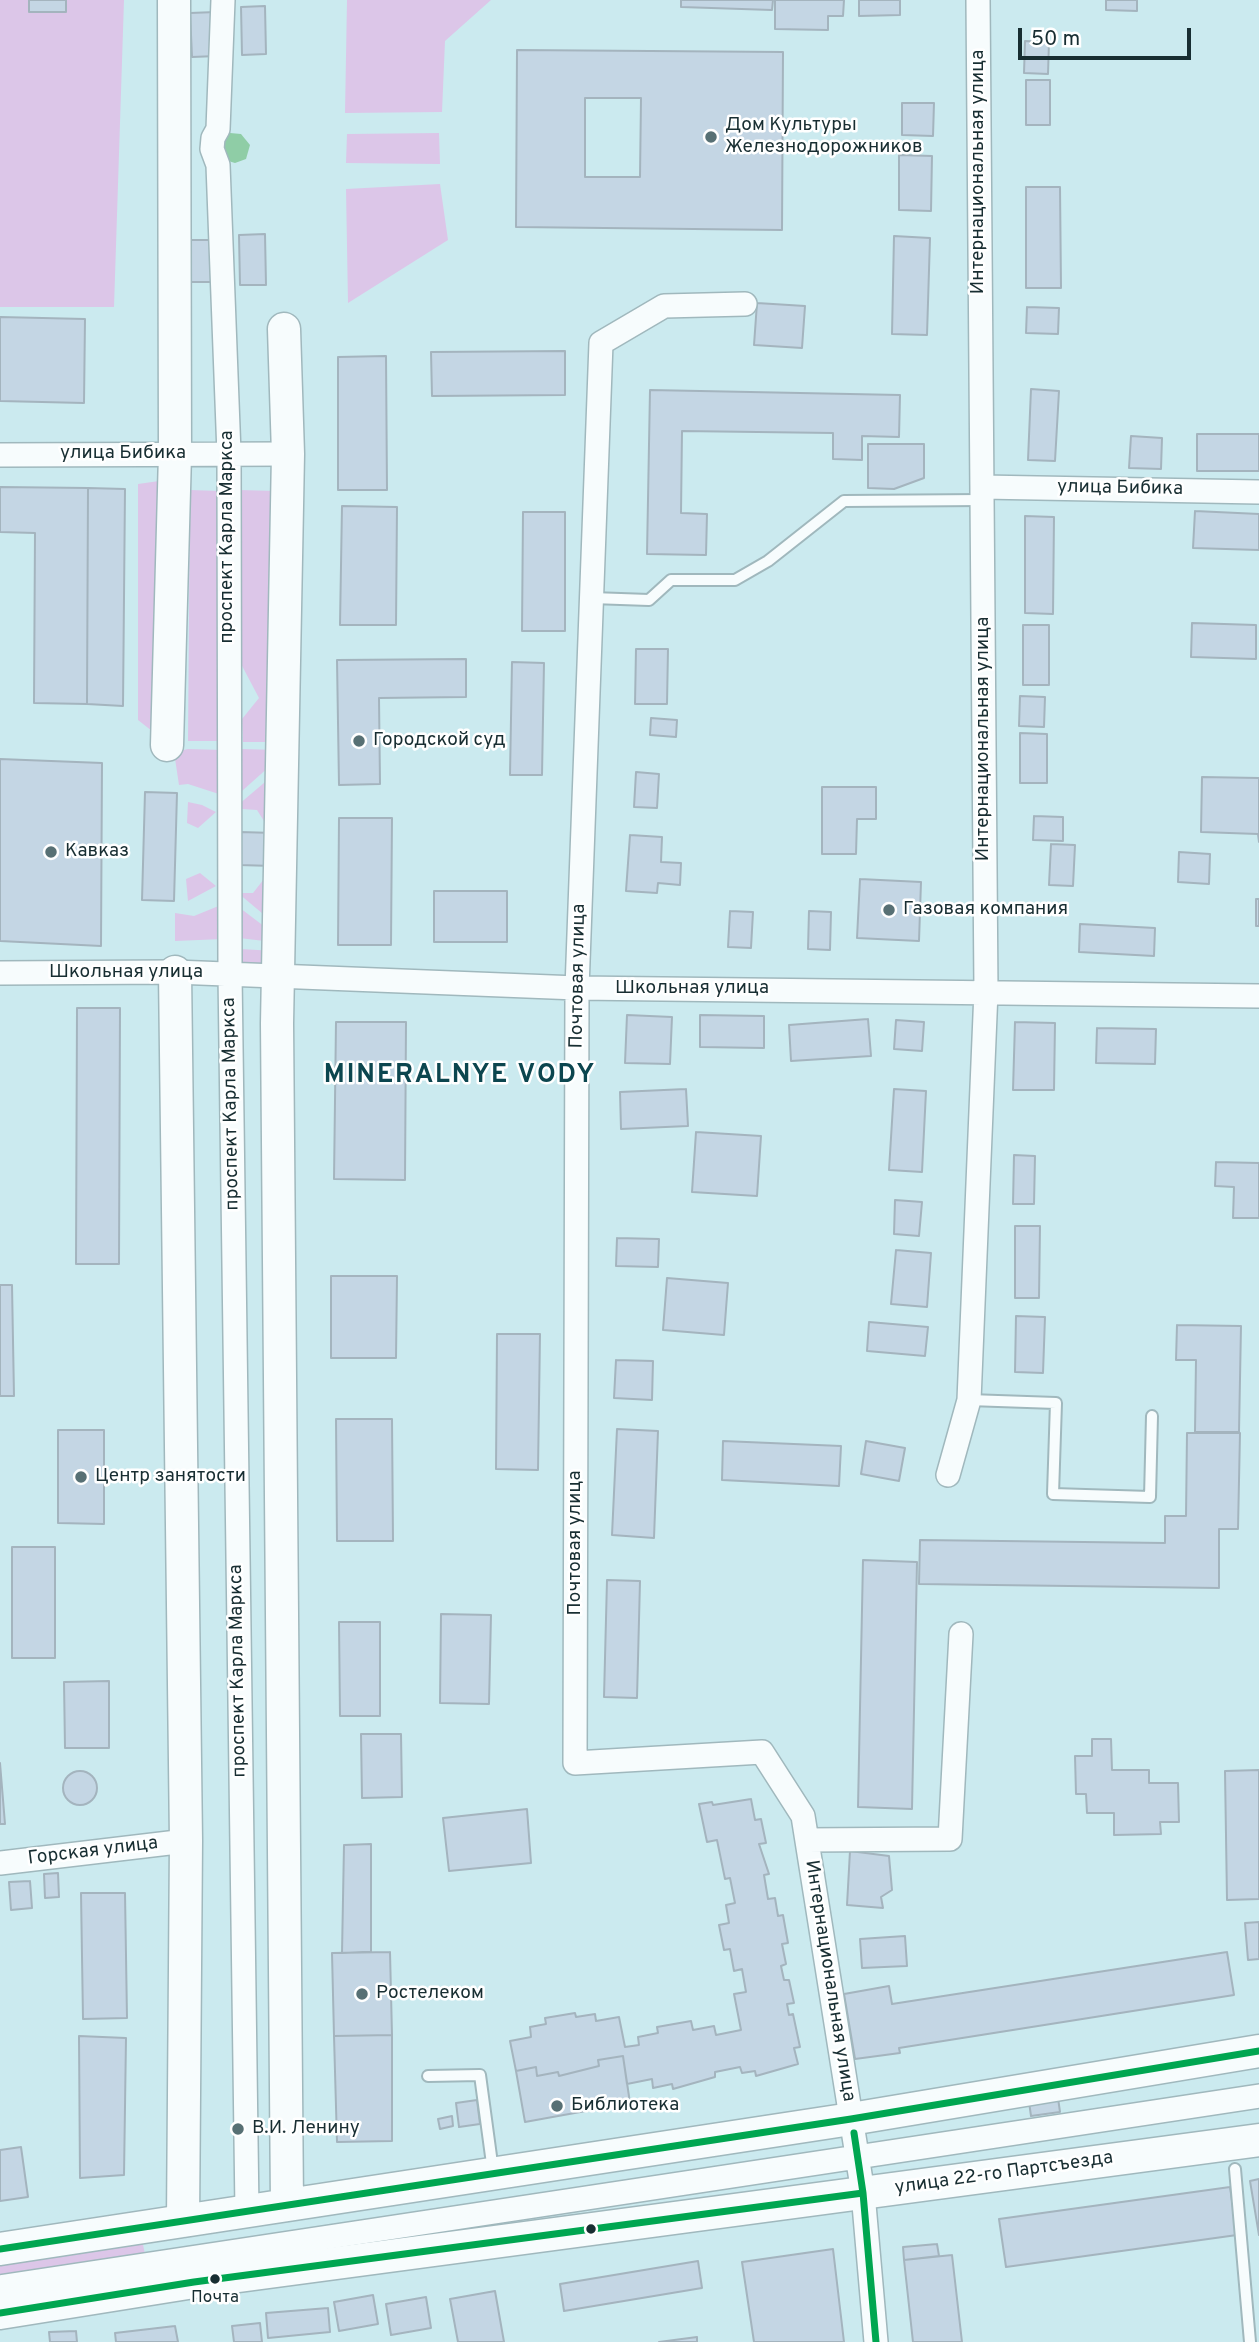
<!DOCTYPE html>
<html>
<head>
<meta charset="utf-8">
<style>
	body { margin:0 }
	#map { position:relative; width:1259px; height:2342px; overflow:hidden; background:#cbeaef; font-family:Overpass,sans-serif }
	canvas { display:block }
	.scale { position:absolute; left:1018px; top:28px; width:173px; height:32px; box-sizing:border-box; border:4px solid #182e32; border-top:0; padding-left:9px; font-size:21px; line-height:24px; white-space:nowrap; color:#182e32; -webkit-text-stroke:5px #fff; paint-order:stroke }
</style>
</head>
<body>
<div id="map">
<canvas width="1259" height="2342"></canvas>
<div class="scale">50 m</div>
</div>
<script>
const ctx = document.querySelector('canvas').getContext('2d');
ctx.lineJoin = 'round';
function fillPath(path, color) { ctx.fillStyle = color; ctx.fill(path, 'evenodd'); }
const poly = rows => new Path2D(rows.map(r => 'M' + r).join(''));
function stroke(path, color, width, dash) { ctx.strokeStyle = color; ctx.lineWidth = width; ctx.lineCap = dash ? 'butt' : 'round'; ctx.setLineDash(dash || []); ctx.stroke(path); }
function drawText(font, color, halo, rows, align = 'center') {
  ctx.font = font + ' Overpass,sans-serif'; ctx.lineWidth = 5; ctx.setLineDash([]); ctx.textBaseline = 'middle'; ctx.strokeStyle = halo; ctx.fillStyle = color; for (const [text, x, y, turn = 0] of rows) {
    ctx.save(); ctx.translate(x, y); ctx.rotate((+turn || 0) * Math.PI / 180); ctx.textAlign = isNaN(turn) ? turn : align; if (halo) ctx.strokeText(text, 0, 0); ctx.fillText(text, 0, 0); ctx.restore();
  }
}
const green = poly([
	[0,0,124,0,114,307,0,307],
	[347,0,491,0,445,41,442,112,345,113],
	[439,133,440,164,346,163,347,134],
	[440,184,448,240,348,303,346,189],
	[166,480,152,731,138,720,138,484],
	[190,490,220,491,222,741,188,741],
	[239,490,276,491,276,742,243,742,242,719,259,698,240,662],
	[188,749,223,750,222,795,188,784,179,785,174,752],
	[241,749,279,750,280,757,242,791],
	[278,771,269,829,257,810,242,809,238,805],
	[188,802,202,805,216,812,198,828,187,823],
	[271,870,275,924,238,893,253,893],
	[200,873,216,886,188,901,186,879],
	[221,905,223,939,175,941,175,913,194,916],
	[240,908,269,930,273,942,239,938],
	[240,949,275,951,261,966,241,968],
	[142,2240,145,2254,0,2277,0,2262]
]);
const water = poly([
	[230,133,241,134,250,145,246,159,235,163,225,160,222,140]
]);
const building = poly([
	[29,0,66,0,66,12,29,12,29,0],
	[681,0,773,0,772,10,681,7,681,0],
	[775,0,844,0,843,16,828,16,828,30,775,29,775,0],
	[859,0,900,0,900,15,859,16,859,0],
	[1106,0,1137,0,1137,11,1106,10,1106,0],
	[265,6,266,54,242,55,241,7,265,6],
	[216,12,217,56,192,57,190,13,216,12],
	[1025,41,1049,42,1048,74,1024,73,1025,41],
	[517,50,783,52,782,230,516,227,517,50],
	[585,98,641,98,640,177,585,177,585,98],
	[1026,80,1050,80,1050,125,1026,125,1026,80],
	[902,103,934,103,933,136,902,135,902,103],
	[899,155,932,156,931,211,899,210,899,155],
	[1026,187,1060,187,1061,288,1026,288,1026,187],
	[265,234,266,285,240,285,239,235,265,234],
	[894,236,930,238,927,335,892,334,894,236],
	[190,240,214,240,215,282,190,282,190,240],
	[757,303,805,306,802,348,754,345,757,303],
	[1027,307,1059,308,1058,334,1026,333,1027,307],
	[0,317,85,319,84,403,0,401,0,317],
	[565,351,565,395,432,396,431,352,565,351],
	[386,356,387,490,338,490,338,357,386,356],
	[1031,389,1059,391,1055,461,1028,460,1031,389],
	[650,390,900,395,899,437,862,436,862,460,833,459,833,433,682,431,681,513,707,514,706,555,647,554,650,390],
	[1197,434,1259,434,1259,471,1197,471,1197,434],
	[1131,436,1162,438,1161,469,1129,468,1131,436],
	[868,444,924,444,924,478,894,489,868,488,868,444],
	[0,487,88,488,87,704,34,703,35,533,0,532,0,487],
	[88,488,125,489,123,706,87,704,88,488],
	[342,506,397,507,396,625,340,625,342,506],
	[1195,511,1259,514,1259,550,1193,548,1195,511],
	[523,512,565,512,565,631,522,631,523,512],
	[1025,516,1054,517,1053,614,1025,613,1025,516],
	[1192,623,1256,625,1256,659,1191,657,1192,623],
	[1023,625,1049,625,1049,685,1023,685,1023,625],
	[636,649,668,649,667,704,635,704,636,649],
	[466,659,466,697,379,698,380,784,339,785,337,660,466,659],
	[512,662,544,663,542,775,510,775,512,662],
	[1020,696,1045,697,1044,727,1019,726,1020,696],
	[651,718,677,720,676,737,650,735,651,718],
	[1020,733,1047,734,1047,783,1020,783,1020,733],
	[0,759,102,763,101,946,0,941,0,759],
	[636,772,659,774,657,808,634,807,636,772],
	[1202,777,1259,778,1259,842,1258,834,1201,832,1202,777],
	[822,787,876,787,876,819,857,819,856,854,822,854,822,787],
	[145,792,177,793,174,901,142,900,145,792],
	[1034,816,1063,817,1063,841,1033,840,1034,816],
	[339,818,392,818,391,945,338,945,339,818],
	[240,832,274,833,273,866,239,865,240,832],
	[630,835,662,837,661,862,681,863,680,885,658,883,657,893,626,891,630,835],
	[1051,844,1075,845,1073,886,1049,885,1051,844],
	[1179,852,1210,854,1209,884,1178,882,1179,852],
	[860,879,921,882,919,941,857,938,860,879],
	[434,891,507,891,507,942,434,942,434,891],
	[1256,899,1259,899,1259,926,1256,926,1256,899],
	[730,911,753,912,751,948,728,947,730,911],
	[809,911,831,912,830,950,808,949,809,911],
	[1080,924,1155,928,1154,956,1079,952,1080,924],
	[77,1008,120,1008,119,1264,76,1264,77,1008],
	[627,1015,672,1017,670,1064,625,1063,627,1015],
	[700,1015,764,1016,764,1048,700,1047,700,1015],
	[868,1019,871,1056,791,1061,789,1025,868,1019],
	[896,1020,924,1022,922,1051,894,1049,896,1020],
	[336,1022,406,1022,405,1180,334,1179,336,1022],
	[1015,1022,1055,1023,1054,1090,1013,1090,1015,1022],
	[1097,1028,1156,1029,1155,1064,1096,1063,1097,1028],
	[686,1089,688,1126,621,1129,620,1092,686,1089],
	[894,1089,926,1091,922,1172,889,1170,894,1089],
	[696,1132,761,1136,757,1196,692,1192,696,1132],
	[1014,1155,1035,1156,1034,1204,1013,1204,1014,1155],
	[1216,1162,1259,1163,1259,1218,1233,1218,1234,1187,1215,1186,1216,1162],
	[895,1200,922,1202,919,1236,894,1234,895,1200],
	[1015,1226,1040,1226,1039,1298,1015,1298,1015,1226],
	[617,1238,659,1239,658,1267,616,1266,617,1238],
	[896,1250,931,1253,927,1307,891,1304,896,1250],
	[331,1276,397,1276,396,1358,331,1358,331,1276],
	[667,1278,728,1283,724,1335,663,1330,667,1278],
	[0,1285,12,1285,14,1396,0,1396,0,1285],
	[1016,1316,1045,1317,1043,1373,1015,1372,1016,1316],
	[869,1322,928,1327,925,1356,867,1351,869,1322],
	[1177,1325,1241,1326,1239,1432,1195,1432,1196,1360,1176,1360,1177,1325],
	[497,1334,540,1334,538,1470,496,1469,497,1334],
	[616,1360,653,1361,652,1400,614,1398,616,1360],
	[336,1419,392,1419,393,1541,337,1541,336,1419],
	[617,1429,658,1431,654,1538,612,1535,617,1429],
	[58,1430,104,1430,104,1524,58,1523,58,1430],
	[1187,1433,1240,1433,1238,1529,1219,1529,1219,1588,919,1584,920,1540,1165,1543,1165,1516,1186,1516,1187,1433],
	[723,1441,841,1446,839,1486,722,1480,723,1441],
	[866,1441,905,1448,899,1481,861,1474,866,1441],
	[12,1547,55,1547,55,1658,12,1658,12,1547],
	[863,1560,917,1562,912,1809,858,1807,863,1560],
	[607,1580,640,1581,637,1698,604,1697,607,1580],
	[441,1614,491,1615,489,1704,440,1703,441,1614],
	[339,1622,380,1622,380,1716,340,1716,339,1622],
	[109,1681,109,1748,65,1748,64,1682,109,1681],
	[361,1734,401,1734,402,1797,362,1798,361,1734],
	[1092,1739,1111,1739,1112,1770,1149,1770,1149,1783,1178,1783,1179,1822,1160,1822,1161,1834,1114,1835,1114,1813,1087,1813,1086,1794,1076,1794,1075,1756,1092,1756,1092,1739],
	[0,1763,5,1824,0,1824,0,1763],
	[1259,1770,1259,1899,1227,1900,1225,1771,1259,1770],
	'63 1788a17 17 0 1 1 34 0a17 17 0 1 1-34 0Z',
	[751,1799,755,1820,761,1819,766,1843,759,1844,769,1874,764,1875,768,1899,775,1898,778,1916,783,1915,788,1943,782,1944,786,1964,781,1966,784,1980,789,1980,794,2003,787,2004,789,2015,793,2014,800,2047,794,2048,798,2064,756,2076,755,2071,742,2073,740,2067,715,2072,715,2077,673,2089,672,2084,653,2088,652,2079,627,2084,623,2056,598,2060,599,2066,559,2076,558,2072,537,2076,536,2067,516,2071,510,2041,531,2037,530,2027,546,2024,545,2018,575,2013,576,2017,595,2014,596,2021,619,2017,625,2047,639,2045,638,2037,658,2033,657,2027,691,2021,693,2030,714,2026,716,2035,741,2030,734,1994,746,1992,742,1969,734,1971,730,1949,724,1950,719,1925,729,1923,726,1905,735,1903,730,1878,725,1879,717,1840,707,1842,699,1804,712,1802,713,1805,751,1799],
	[527,1809,531,1863,449,1871,443,1818,527,1809],
	[371,1844,371,1952,342,1953,344,1845,371,1844],
	[850,1851,889,1856,892,1890,881,1897,883,1908,847,1905,850,1851],
	[58,1873,59,1897,45,1898,44,1874,58,1873],
	[30,1881,32,1908,11,1910,9,1882,30,1881],
	[81,1893,125,1893,127,2018,83,2019,81,1893],
	[1259,1922,1259,1959,1248,1960,1245,1923,1259,1922],
	[905,1936,907,1966,862,1968,860,1939,905,1936],
	[390,1952,392,2035,334,2036,332,1953,390,1952],
	[1227,1952,1234,1995,899,2048,900,2053,855,2059,844,1994,889,1986,892,2004,1227,1952],
	[392,2035,392,2141,337,2142,334,2036,392,2035],
	[79,2036,126,2038,124,2175,80,2178,79,2036],
	[623,2056,630,2103,525,2122,516,2071,536,2067,537,2076,558,2072,559,2076,599,2066,598,2060,623,2056],
	[1057,2091,1060,2112,1031,2116,1028,2095,1057,2091],
	[477,2100,480,2124,459,2127,456,2103,477,2100],
	[452,2116,453,2126,440,2129,438,2119,452,2116],
	[21,2147,28,2197,0,2201,0,2150,21,2147],
	[1259,2179,1259,2235,1250,2181,1259,2179],
	[1230,2187,1237,2235,1006,2267,999,2219,1230,2187],
	[937,2244,939,2256,904,2260,903,2247,937,2244],
	[833,2249,844,2342,754,2342,742,2262,833,2249],
	[952,2255,962,2342,913,2342,904,2260,952,2255],
	[698,2261,702,2288,564,2311,560,2284,698,2261],
	[495,2291,504,2342,458,2342,450,2299,495,2291],
	[373,2295,378,2324,339,2331,334,2302,373,2295],
	[426,2297,431,2328,391,2335,386,2304,426,2297],
	[328,2308,330,2332,268,2338,266,2313,328,2308],
	[260,2323,262,2342,234,2342,232,2326,260,2323],
	[175,2326,178,2342,116,2342,115,2333,175,2326],
	[76,2331,77,2342,50,2342,49,2332,76,2331],
	[697,2337,697,2342,659,2342,697,2337]
]);
const lane = poly([
	[592,598,649,600,671,580,735,580,768,561,844,501,982,500],
	[969,1400,1056,1403,1053,1494,1150,1497,1152,1416],
	[428,2076,480,2075,493,2171],
	[1235,2169,1250,2342]
]);
const street = poly([
	[223,0,218,129,213,138,212,149,218,165,229,454,230,974,247,2211],
	[745,304,664,306,601,343,577,988,575,1763,762,1752,803,1816,863,2193,876,2342],
	[0,455,288,454],
	[982,487,1259,492],
	[0,973,175,972,577,988,1259,996],
	[948,1475,969,1400,986,991,978,0],
	[807,1840,950,1839,961,1634],
	[0,1863,186,1841],
	[0,2287,1259,2096]
]);
const secondary = poly([
	[284,329,288,454,277,1023,287,2205],
	[167,745,175,454,174,0],
	[175,972,186,1841,183,2221],
	[0,2249,851,2119,1259,2051],
	[0,2313,194,2282,1259,2140]
]);
const bus1 = poly([
	[854,2133,863,2193,876,2342],
	[0,2249,851,2119,1259,2051],
	[0,2313,194,2282,863,2193]
]);
const markers = [
	[711,137,7,"#577074"],
	[359,741,7,"#577074"],
	[51,852,7,"#577074"],
	[889,910,7,"#577074"],
	[81,1477,7,"#577074"],
	[362,1994,7,"#577074"],
	[557,2106,7,"#577074"],
	[238,2129,7,"#577074"],
	[591,2229,6,"#182e32"],
	[215,2279,6,"#182e32"]
];
const busNames = [
	["Почта",215,2299]
];
const poiNames = [
	["Дом Культуры",725,126],
	["Железнодорожников",725,148],
	["Городской суд",373,741],
	["Кавказ",65,852],
	["Газовая компания",903,910],
	["Центр занятости",95,1477],
	["Ростелеком",376,1994],
	["Библиотека",571,2106],
	["В.И. Ленину",252,2129]
];
const streetNames = [
	["Интернациональная улица",979,172,-90],
	["улица Бибика",123,454],
	["улица Бибика",1120,489,1],
	["проспект Карла Маркса",228,537,-90],
	["Интернациональная улица",984,739,-90],
	["Школьная улица",126,973],
	["Почтовая улица",579,976,-89],
	["Школьная улица",692,989],
	["проспект Карла Маркса",232,1104,-91],
	["Почтовая улица",576,1543,-90],
	["проспект Карла Маркса",239,1671,-91],
	["Горская улица",93,1852,-7],
	["Интернациональная улица",829,1981,81],
	["улица 22-го Партсъезда",1004,2174,-8]
];
const districtNames = [
	["MINERALNYE VODY",460,1077]
];
fillPath(green, '#dcc6e8');
fillPath(water, '#8fcda6');
fillPath(building, '#c4d6e4');
stroke(building, '#a4b4be', 2);
stroke(lane, '#a0b8bd', 14);
stroke(street, '#a0b8bd', 26);
stroke(secondary, '#a0b8bd', 35);
stroke(lane, '#f7fcfd', 10);
stroke(street, '#f7fcfd', 23);
stroke(secondary, '#f7fcfd', 32);
stroke(bus1, '#00a651', 7);
for (const [x, y, r, color] of markers) { const dot = new Path2D(); dot.arc(x, y, r, 0, 2 * Math.PI); ctx.fillStyle = color; ctx.fill(dot); stroke(dot, '#fff', 2.5); }
drawText('17px', '#182e32', '#fff', busNames);
drawText('19px', '#182e32', '#fff', poiNames, 'left');
drawText('19px', '#182e32', '#fff', streetNames);
ctx.letterSpacing = '2px';
drawText('bold 26px', '#0c464f', '#fff', districtNames);
ctx.letterSpacing = '0px';
</script>
</body>
</html>
